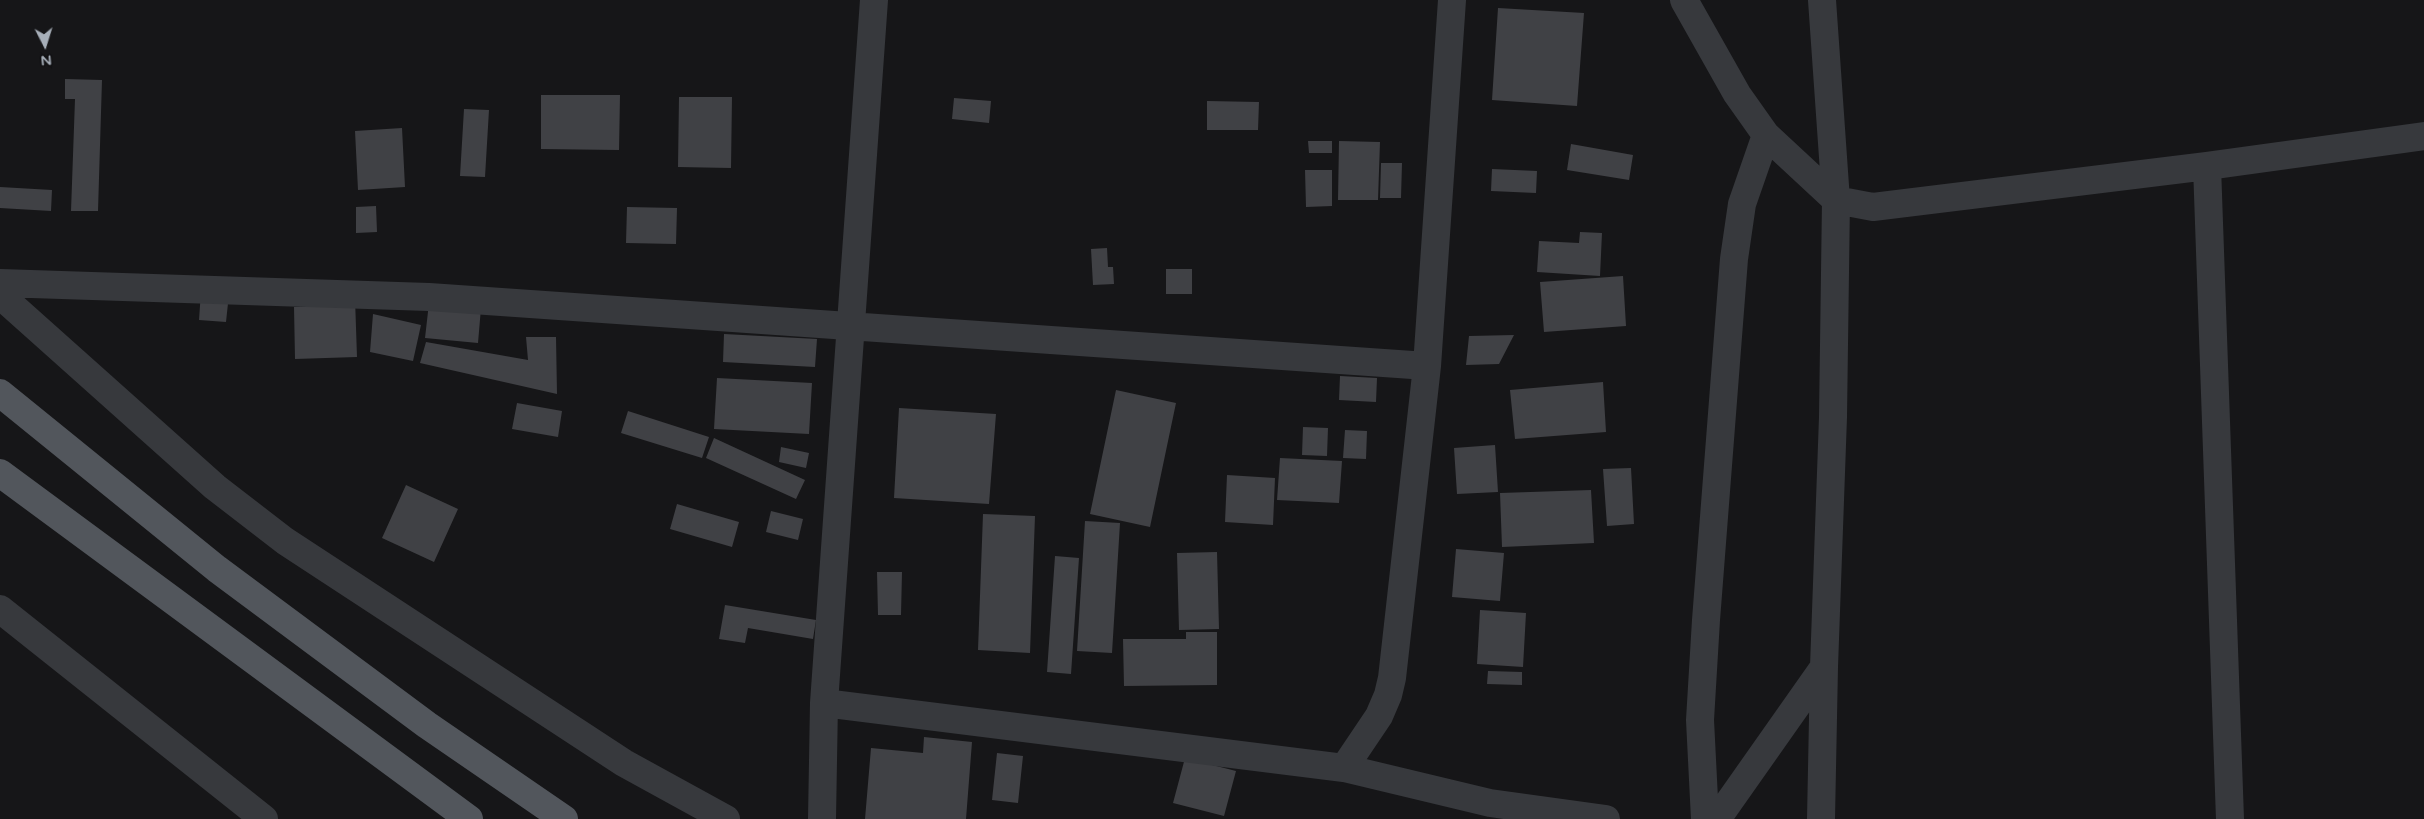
<!DOCTYPE html>
<html>
<head>
<meta charset="utf-8">
<style>
	body { margin:0 }
	#map { position:relative; width:2424px; height:819px; overflow:hidden; background:#161618; font-family:"Varela Round",sans-serif }
	canvas { display:block }
	.north { position:absolute; left:20px; top:20px; width:50px; height:50px; -webkit-text-stroke:4px #111113; paint-order:stroke; rotate:175deg; font-size:14px; font-weight:700; line-height:20px; text-align:center; color:#a7afb9 }
	.north::after { content:''; display:block; margin:auto; width:18px; height:22px; background:#a7afb9; clip-path:polygon(50% 0,100% 100%,50% 72%,0 100%) }
</style>
</head>
<body>
<div id="map">
<canvas width="2424" height="819"></canvas>
<div class="north">N</div>
</div>
<script>
const ctx = document.querySelector('canvas').getContext('2d');
ctx.lineJoin = 'round';
function fillPath(path, color) { ctx.fillStyle = color; ctx.fill(path, 'evenodd'); }
const poly = rows => new Path2D(rows.map(r => 'M' + r).join(''));
function stroke(path, color, width, dash) { ctx.strokeStyle = color; ctx.lineWidth = width; ctx.lineCap = dash ? 'butt' : 'round'; ctx.setLineDash(dash || []); ctx.stroke(path); }
const building = poly([
	[1498,8,1584,13,1577,106,1492,100],
	[65,79,102,80,98,211,71,211,75,99,65,99],
	[541,95,620,95,619,150,541,149],
	[679,97,732,97,731,168,678,167],
	[954,98,991,101,989,123,952,119],
	[1207,101,1259,102,1258,130,1207,130],
	[464,109,489,110,485,177,460,176],
	[402,128,405,187,358,190,355,131],
	[1308,141,1332,141,1332,153,1309,153],
	[1339,141,1380,142,1378,200,1338,200],
	[1571,144,1633,155,1629,180,1567,170],
	[1381,163,1402,163,1401,198,1380,198],
	[1492,169,1537,171,1536,193,1491,191],
	[1305,170,1332,170,1332,206,1306,207],
	[0,187,52,190,51,211,0,208],
	[376,206,377,232,356,233,356,207],
	[627,207,677,208,676,244,626,243],
	[1580,232,1602,233,1600,276,1537,272,1539,241,1579,243],
	[1107,248,1108,267,1113,267,1114,284,1093,285,1091,249],
	[1166,269,1192,269,1192,294,1166,294],
	[1623,276,1626,326,1544,332,1540,282],
	[201,291,229,294,226,322,199,320],
	[355,298,357,357,295,359,294,307,332,306],
	[429,303,481,308,478,343,425,338],
	[373,314,421,325,413,361,370,352],
	[724,334,817,339,815,367,723,362],
	[1514,335,1499,364,1466,365,1469,336],
	[526,337,556,337,557,394,420,363,426,342,528,360],
	[1340,376,1377,378,1376,402,1339,400],
	[717,378,812,383,809,434,714,429],
	[1603,382,1606,432,1515,439,1510,390],
	[1116,390,1176,403,1150,527,1090,514],
	[517,403,562,411,558,437,512,429],
	[899,408,996,414,989,504,894,498],
	[628,411,709,437,702,458,621,433],
	[1303,427,1328,428,1327,456,1302,455],
	[1345,430,1367,431,1366,459,1343,458],
	[714,438,805,480,796,499,706,458],
	[1495,445,1498,492,1457,494,1454,448],
	[781,447,809,453,806,468,779,462],
	[1280,458,1342,461,1339,503,1277,500],
	[1631,468,1634,524,1607,526,1603,469],
	[1227,475,1275,478,1273,525,1225,522],
	[406,485,458,509,434,562,382,538],
	[1591,490,1594,543,1502,547,1500,493],
	[677,504,739,522,732,547,670,529],
	[771,511,803,519,798,540,766,532],
	[983,514,1035,516,1030,653,978,650],
	[1085,521,1120,523,1112,653,1077,651],
	[1456,549,1504,553,1500,601,1452,597],
	[1217,552,1219,629,1179,630,1177,553],
	[1055,556,1079,558,1071,674,1047,672],
	[877,572,902,572,901,615,878,615],
	[725,605,816,620,813,639,748,628,745,643,719,639],
	[1480,610,1526,613,1523,667,1477,664],
	[1186,632,1217,632,1217,685,1124,686,1123,639,1186,639],
	[1488,671,1522,672,1522,685,1487,684],
	[924,737,972,742,966,819,865,819,871,748,923,753],
	[997,753,1023,756,1018,803,992,800],
	[1185,758,1236,771,1224,816,1173,803]
]);
const street = poly([
	[1684,0,1737,94,1766,135,1836,200,1873,207,2207,166,2424,136],
	[2207,166,2230,819],
	[0,283,429,297,1427,366],
	[0,295,215,487,285,541,624,763,726,819],
	[0,609,264,819],
	[824,703,1344,768,1379,716,1388,695,1392,678,1427,366,1452,0],
	[1344,768,1490,803,1606,819],
	[822,819,824,703,874,0],
	[1705,819,1700,720,1706,620,1734,259,1742,204,1766,135],
	[1717,819,1824,667],
	[1821,819,1824,667,1833,417,1836,200,1822,0]
]);
const primary = poly([
	[0,393,217,569,427,725,564,819],
	[0,473,469,819]
]);
fillPath(building, '#404145');
stroke(street, '#37393d', 28);
stroke(primary, '#52565c', 28);
</script>
</body>
</html>
